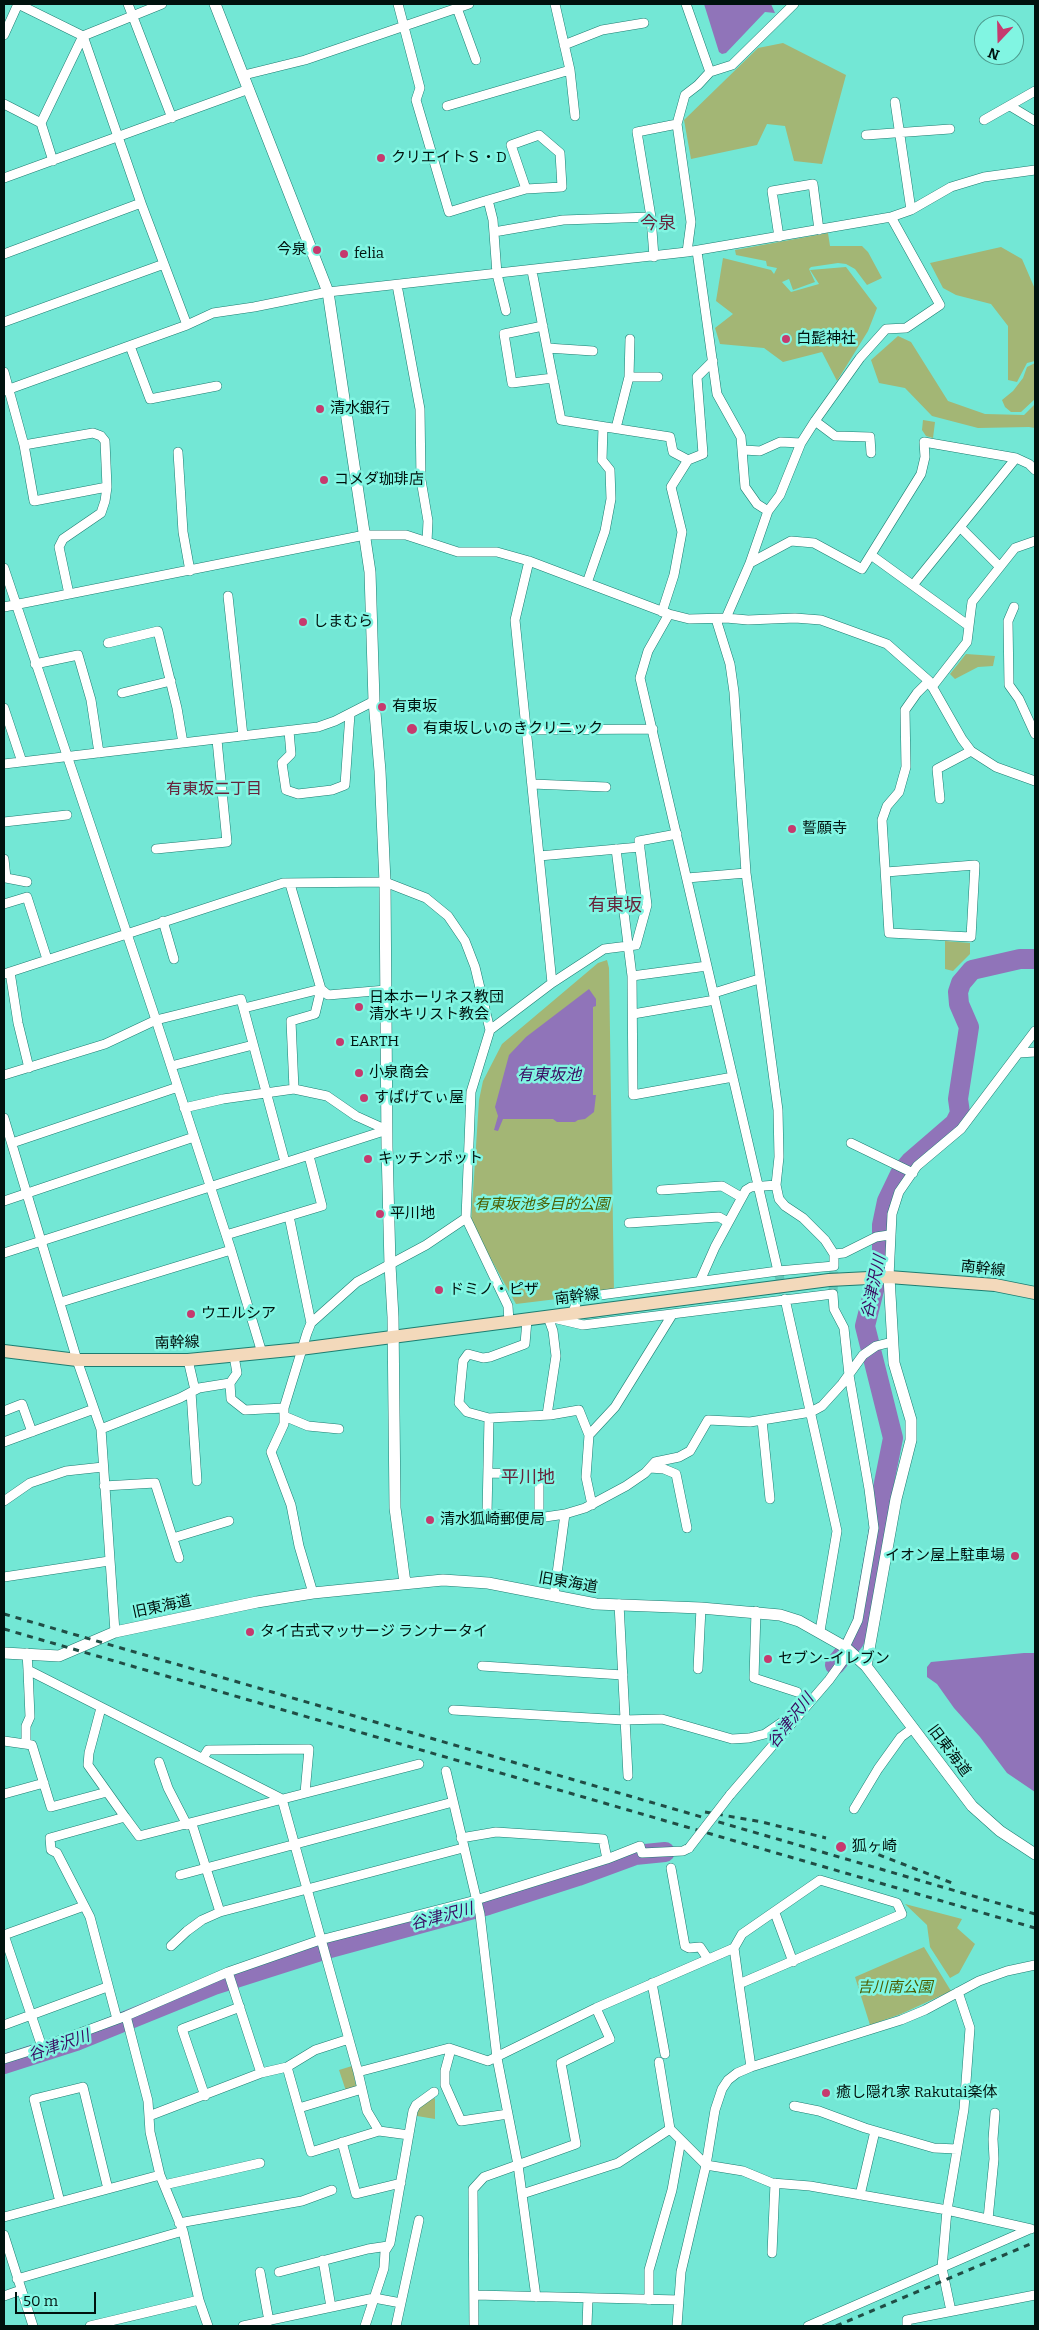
<!DOCTYPE html>
<html>
<head>
<meta charset="utf-8">
<style>
	body { margin:0 }
	#map { position:relative; width:1039px; height:2330px; overflow:hidden; background:#73e7d5; font-family:Bitter,serif }
	canvas { display:block }
	.frame { position:absolute; inset:0; border:5px solid #00120e; pointer-events:none }
	.north { position:absolute; left:974px; top:15px; width:50px; height:50px; box-sizing:border-box; background:#81f5e2; border:1px solid #4d9a8d; border-radius:50%; rotate:201deg; font-size:14px; font-weight:700; line-height:20px; text-align:center; color:#00120e }
	.north::after { content:''; display:block; margin:auto; width:18px; height:22px; background:#c63a6e; clip-path:polygon(50% 0,100% 100%,50% 72%,0 100%) }
	.scale { position:absolute; left:15px; top:2292px; width:81px; height:22px; box-sizing:border-box; border:2px solid #00120e; border-top:0; padding-left:6px; font-size:15px; line-height:18px; white-space:nowrap; color:#00120e; -webkit-text-stroke:4px #81f5e2; paint-order:stroke }
</style>
</head>
<body>
<div id="map">
<canvas width="1039" height="2330"></canvas>
<div class="frame"></div>
<div class="north">N</div>
<div class="scale">50 m</div>
</div>
<script>
const ctx = document.querySelector('canvas').getContext('2d');
ctx.lineJoin = 'round';
function fillPath(path, color) { ctx.fillStyle = color; ctx.fill(path, 'evenodd'); }
const poly = rows => new Path2D(rows.map(r => 'M' + r).join(''));
function stroke(path, color, width, dash) { ctx.strokeStyle = color; ctx.lineWidth = width; ctx.lineCap = dash ? 'butt' : 'round'; ctx.setLineDash(dash || []); ctx.stroke(path); }
function drawText(font, color, halo, rows, align = 'center') {
  ctx.font = font + ' Bitter,"Noto Sans JP",serif'; ctx.lineWidth = 5; ctx.setLineDash([]); ctx.textBaseline = 'middle'; ctx.strokeStyle = halo; ctx.fillStyle = color; for (const [text, x, y, turn = 0] of rows) {
    ctx.save(); ctx.translate(x, y); ctx.rotate((+turn || 0) * Math.PI / 180); ctx.textAlign = isNaN(turn) ? turn : align; if (halo) ctx.strokeText(text, 0, 0); ctx.fillText(text, 0, 0); ctx.restore();
  }
}
const green = poly([
	[783,43,846,75,822,164,794,161,785,126,767,124,757,145,691,159,684,120,758,48],
	[828,233,830,246,862,246,868,252,882,278,867,285,855,269,846,264,838,263,811,267,809,269,815,282,793,290,789,279,782,282,791,292,819,284,810,270,846,267,877,308,868,331,837,381,822,352,783,362,764,348,720,344,715,328,733,314,716,301,723,258,771,270,774,274,777,268,767,266,766,261,736,255,735,250],
	[1001,247,1022,259,1035,289,1035,361,1027,363,1017,382,1008,380,1008,326,991,304,956,295,943,288,930,263],
	[898,336,911,342,948,401,985,414,1024,415,1035,404,1035,428,1029,427,978,428,932,416,905,388,879,383,871,360],
	[1035,363,1035,399,1021,412,1011,412,1005,407,1002,400,1013,391,1023,378,1027,367],
	[923,420,935,422,933,438,926,436,922,430],
	[966,654,995,656,993,666,978,667,955,679,950,674],
	[945,941,970,943,970,954,953,971,945,969],
	[607,960,609,968,614,1292,516,1304,471,1223,479,1100,483,1081,502,1044,598,963],
	[905,1904,962,1919,957,1928,975,1944,959,1973,950,1978,930,1947,927,1925],
	[924,1947,951,1991,901,2014,870,2025,855,1977],
	[352,2066,356,2086,354,2089,346,2091,339,2070],
	[435,2098,435,2119,417,2116,418,2109,421,2105]
]);
const water = poly([
	[704,4,771,4,775,13,765,12,726,53,722,54,719,52],
	[589,989,596,999,596,1006,593,1007,593,1095,596,1095,594,1112,585,1119,578,1120,575,1122,557,1122,553,1119,503,1119,498,1131,494,1130,498,1116,495,1107,509,1055,526,1037],
	[1024,1653,1035,1653,1035,1792,1007,1773,980,1737,954,1708,937,1684,927,1677,927,1667,931,1662]
]);
const river = poly([
	[835,1665,854,1641,862,1625,881,1517,883,1488,893,1438,865,1326,882,1258,882,1225,887,1201,900,1174,911,1161,955,1123,960,1113,958,1099,969,1027,959,1004,958,992,961,983,972,970,1020,959,1035,959],
	[4,2064,76,2041,214,1985,330,1948,488,1905,578,1876,635,1855,665,1852]
]);
const minorTunnel = poly([
	[778,1271,785,1299],
	[833,1294,834,1266]
]);
const minor = poly([
	[18,4,83,36,141,203,187,325],
	[128,4,172,118],
	[398,4,420,88,416,100,449,212,488,200,493,220,497,274,506,311],
	[555,4,570,70,575,116],
	[686,4,710,72],
	[457,8,476,60],
	[4,35,18,4],
	[564,45,602,30,644,23],
	[244,75,305,60,469,4],
	[895,102,911,210],
	[4,104,41,123],
	[447,106,570,70],
	[1010,106,1035,121],
	[984,120,1035,91],
	[866,135,950,129],
	[53,161,41,123,83,36,162,4],
	[4,178,249,89],
	[488,200,526,189,562,187,560,153,539,135,511,145,526,189],
	[891,217,911,210,951,187,984,177,1035,170],
	[494,232,563,220,651,217],
	[779,237,772,191,813,184,819,230],
	[697,251,717,394,741,437,745,487,757,504,768,511],
	[687,252,691,222,677,124,685,95,698,85,710,72,732,65,794,4],
	[4,254,141,203],
	[654,257,651,217,637,132,677,124],
	[532,271,561,420,670,437,673,452,688,460],
	[397,285,420,409,421,480,428,521,427,542],
	[4,322,164,264],
	[543,326,504,334,512,383,553,378],
	[130,346,150,399,217,386],
	[547,348,593,351],
	[4,372,24,445,34,501,107,487,105,441,101,436,93,433,24,445],
	[629,377,658,377],
	[4,391,187,325,213,313,254,307,328,292,687,252,891,217,940,305,906,328,886,329,860,358,815,421,801,443,780,495,768,511,750,563,726,618],
	[815,421,835,436,870,437,871,453],
	[616,428,629,377,630,339],
	[744,450,760,451,780,442,801,443],
	[178,452,183,532,190,571],
	[960,527,999,566],
	[871,555,969,626],
	[750,563,791,541,814,543,862,569,921,474,925,457,924,442,1016,458,1029,464,1035,470],
	[4,568,156,1020,231,1250,262,1353],
	[587,583,605,531,611,499,610,470,602,460,603,427],
	[913,585,1016,458],
	[69,594,59,547,63,539,101,513,105,501,107,487],
	[228,596,243,736],
	[4,607,365,535,406,535,458,552,497,552,529,561,669,614,689,619,726,618,748,620,795,618,821,620,887,644,929,681,962,739,971,751,996,767,1035,781],
	[1014,607,1008,621,1009,685,1019,699,1035,734],
	[662,612,674,575,682,532,671,487,688,460,703,454,697,377,713,361],
	[669,614,648,651,640,678,778,1271],
	[108,643,158,631,177,708,183,743],
	[35,664,78,655,91,700,99,753],
	[932,687,967,642,972,602,1015,548,1035,541],
	[122,693,171,681],
	[4,708,22,762],
	[526,730,653,729],
	[289,731,291,754,282,763,286,790,298,794,332,790,345,785,350,714],
	[4,764,318,727,335,721,374,701],
	[532,784,606,787],
	[940,799,937,769,971,751],
	[4,822,67,815],
	[156,849,227,842,217,740],
	[616,849,632,976,633,1095,733,1077],
	[539,856,640,847],
	[4,859,6,878,27,882],
	[886,872,975,865,971,937,889,933,882,820,887,806,899,792,906,767,905,710,917,693,929,681],
	[687,878,746,873],
	[290,884,321,989,315,1014,291,1021,294,1089],
	[4,904,27,897,47,959],
	[163,921,174,959],
	[10,972,18,1023,29,1068],
	[4,974,283,883,385,882,426,898,448,916,465,941,475,967,490,1030],
	[632,976,707,966],
	[552,983,604,949,636,945,647,905,639,841,677,834],
	[714,993,759,979],
	[244,1008,321,989,328,995,386,990],
	[633,1014,715,1000],
	[1019,1053,1035,1052],
	[171,1066,253,1045],
	[4,1075,105,1044,156,1020,241,999,285,1162],
	[184,1108,223,1099,294,1089,327,1096,356,1116,387,1130],
	[4,1118,77,1360,101,1429,115,1632],
	[12,1143,178,1087],
	[851,1143,913,1173],
	[661,1190,722,1186,741,1197],
	[4,1201,194,1137],
	[289,1216,311,1323],
	[629,1223,719,1217,728,1222],
	[226,1235,322,1206,309,1156],
	[4,1253,387,1130],
	[834,1254,844,1253,876,1237,889,1235],
	[889,1277,892,1214,899,1192,917,1166,961,1129,1035,1031],
	[700,1281,715,1247,746,1190,751,1187,776,1185,779,1157,778,1110,746,873,734,692,730,664,716,619],
	[785,1299,837,1531,820,1631],
	[61,1302,231,1250],
	[572,1315,578,1298,778,1271,834,1266,834,1254,825,1240,803,1218,785,1206,779,1199,776,1185],
	[553,1318,583,1325,833,1294,834,1309,844,1328,849,1375,869,1489,874,1528,858,1620,845,1647],
	[527,1320,525,1344,490,1357,483,1358,468,1354,463,1361,459,1403,467,1412,489,1418,550,1415,579,1410,589,1435],
	[509,1322,508,1306,466,1218,471,1092,490,1030,552,983,515,620,529,561],
	[188,1360,195,1390],
	[230,1383,231,1399,245,1410,284,1408],
	[191,1392,197,1481],
	[4,1411,22,1404,32,1432],
	[547,1415,556,1356,553,1331,548,1317],
	[284,1416,308,1426,339,1429],
	[489,1418,487,1514,545,1517,565,1514,585,1508,626,1486,645,1473,655,1462,679,1457,690,1451,708,1420,750,1422,811,1412,822,1406,842,1384,863,1355,876,1346,892,1342],
	[762,1420,770,1499],
	[101,1429,180,1398,199,1388,230,1383,237,1373,234,1356],
	[4,1442,94,1409],
	[650,1468,664,1469,676,1474,687,1528],
	[488,1473,539,1474,539,1516],
	[104,1486,155,1483,179,1558],
	[4,1501,30,1483,66,1471,103,1467],
	[592,1505,586,1477,589,1435,615,1407,672,1315],
	[173,1538,229,1521],
	[4,1577,109,1561],
	[313,1593,299,1546,291,1505,271,1452,284,1424,284,1408,307,1333,311,1323,357,1282,426,1245,466,1218],
	[554,1596,565,1514],
	[619,1604,628,1776],
	[756,1611,754,1678,797,1692],
	[27,1653,28,1670,282,1799,358,2072,367,2111,379,2131,409,2135],
	[482,1666,623,1675],
	[698,1669,701,1608],
	[101,1708,89,1753,88,1765,125,1817,50,1838,51,1850,57,1853,90,1917,117,2019],
	[453,1710,624,1720,662,1719,732,1739,749,1738,765,1734,784,1721,789,1725],
	[4,1741,32,1745,51,1807,107,1792],
	[26,1744,26,1726,30,1717,28,1670],
	[203,1758,208,1750,309,1749,305,1793],
	[159,1762,168,1788,187,1825],
	[446,1771,480,1914,497,2058,518,2165,536,2297],
	[4,1794,44,1783],
	[730,1795,829,1680,850,1651],
	[854,1809,878,1769,901,1737,913,1728],
	[125,1817,139,1836,419,1764],
	[192,1824,220,1912,463,1848],
	[461,1838,496,1832,603,1839,607,1859],
	[671,1868,685,1946,689,1948,700,1947,708,1959],
	[180,1875,453,1802],
	[775,1913,793,1962],
	[4,1935,42,2047],
	[4,1935,84,1906],
	[171,1946,187,1931,202,1920,220,1912],
	[228,1972,261,2073],
	[652,1983,665,2054],
	[739,1984,902,1914,897,1903,820,1880,742,1934,734,1948,739,1984,751,2067],
	[126,2016,148,2101,150,2132,160,2175,183,2231,199,2300,208,2326],
	[4,2025,107,1987],
	[451,2049,445,2071,445,2085,461,2121,508,2114],
	[4,2059,42,2047,126,2016,228,1972,320,1940,476,1900,607,1859,640,1846,642,1853,683,1851,689,1848],
	[659,2062,670,2129],
	[287,2067,311,2152,379,2131],
	[358,2072,449,2048,488,2061,596,2008,734,1948],
	[205,2096,182,2029,240,2007],
	[794,2106,819,2111,865,2128,934,2148,957,2149],
	[299,2108,362,2089],
	[149,2116,261,2073,287,2067,315,2050,349,2039],
	[342,2142,356,2194,401,2183],
	[164,2185,260,2163],
	[522,2194,618,2163,670,2129,706,2165,743,2171,772,2183,810,2186,947,2210,1031,2229],
	[860,2195,875,2131],
	[60,2202,34,2099,83,2087,108,2189],
	[4,2217,160,2175],
	[988,2219,994,2159,993,2139,995,2113],
	[179,2223,302,2201,332,2190],
	[4,2235,33,2326],
	[772,2253,775,2183],
	[323,2260,331,2307],
	[260,2272,269,2321],
	[279,2272,368,2249,388,2246],
	[17,2279,183,2231],
	[475,2295,679,2300],
	[4,2296,21,2290],
	[649,2300,649,2270,672,2190,681,2140],
	[951,2311,942,2268,947,2210,964,2109,970,2028,958,1992],
	[90,2326,199,2300],
	[243,2326,374,2298,401,2303],
	[365,2326,384,2268,385,2251,390,2243,413,2111,416,2105,434,2092],
	[396,2326,419,2220],
	[474,2326,473,2189,484,2177,576,2144,561,2063,610,2039,596,2008],
	[587,2326,588,2298],
	[677,2326,681,2272,706,2165,715,2110,722,2089,728,2080,737,2073,751,2067,901,2020,925,2010,979,1981,1007,1971,1035,1965],
	[808,2326,1030,2229],
	[907,2326,907,2320,1035,2295]
]);
const tertiary = poly([
	[215,4,328,292,370,572,374,701,380,771,385,882,387,1147,390,1265,393,1317,395,1508,405,1583],
	[4,1653,59,1656,115,1632,257,1602,313,1593,443,1580,488,1583,596,1604,701,1608,780,1615,799,1621,845,1647,866,1666,972,1806,1000,1831,1035,1854],
	[866,1666,896,1499,911,1440,911,1420,894,1363,889,1277]
]);
const secondary = poly([
	[4,1351,77,1360,188,1360,300,1349,829,1280,889,1277,995,1285,1035,1293]
]);
const rail = poly([
	[4,1614,1035,1914],
	[4,1629,1035,1928],
	[705,1812,762,1822,826,1838],
	[856,1846,952,1883],
	[836,2326,1035,2242]
]);
const minorBridge = poly([
	[689,1848,730,1795]
]);
const markers = [
	[381,158,5,"#c63a6e"],
	[317,250,5,"#c63a6e"],
	[344,254,5,"#c63a6e"],
	[786,339,5,"#c63a6e"],
	[320,409,5,"#c63a6e"],
	[324,480,5,"#c63a6e"],
	[303,622,5,"#c63a6e"],
	[382,707,5,"#c63a6e"],
	[412,729,6,"#c63a6e"],
	[792,829,5,"#c63a6e"],
	[359,1007,5,"#c63a6e"],
	[340,1042,5,"#c63a6e"],
	[359,1073,5,"#c63a6e"],
	[364,1098,5,"#c63a6e"],
	[368,1159,5,"#c63a6e"],
	[380,1214,5,"#c63a6e"],
	[439,1290,5,"#c63a6e"],
	[191,1314,5,"#c63a6e"],
	[430,1520,5,"#c63a6e"],
	[1015,1556,5,"#c63a6e"],
	[250,1632,5,"#c63a6e"],
	[768,1659,5,"#c63a6e"],
	[841,1847,6,"#c63a6e"],
	[826,2093,5,"#c63a6e"]
];
const poiNames = [
	["クリエイトＳ・D",391,158],
	["今泉",307,250,"right"],
	["felia",354,254],
	["白髭神社",796,339],
	["清水銀行",330,409],
	["コメダ珈琲店",334,480],
	["しまむら",313,622],
	["有東坂",392,707],
	["有東坂しいのきクリニック",423,729],
	["誓願寺",802,829],
	["日本ホーリネス教団",369,998],
	["清水キリスト教会",369,1015],
	["EARTH",350,1042],
	["小泉商会",369,1073],
	["すぱげてぃ屋",374,1098],
	["キッチンポット",378,1159],
	["平川地",390,1214],
	["ドミノ・ピザ",449,1290],
	["ウエルシア",201,1314],
	["清水狐崎郵便局",440,1520],
	["イオン屋上駐車場",1005,1556,"right"],
	["タイ古式マッサージ ランナータイ",260,1632],
	["セブン-イレブン",778,1659],
	["狐ヶ崎",852,1847],
	["癒し隠れ家 Rakutai楽体",836,2093]
];
const parkNames = [
	["有東坂池多目的公園",542,1205],
	["吉川南公園",895,1988]
];
const streetNames = [
	["南幹線",983,1269,6],
	["南幹線",577,1297,-7],
	["南幹線",177,1343,-2],
	["旧東海道",568,1583,10],
	["旧東海道",162,1607,-12],
	["旧東海道",949,1751,53]
];
const neighbourhoodNames = [
	["有東坂二丁目",214,790]
];
const waterNames = [
	["有東坂池",549,1076],
	["谷津沢川",874,1287,-78],
	["谷津沢川",791,1721,-52],
	["谷津沢川",442,1917,-15],
	["谷津沢川",59,2046,-19]
];
const quarterNames = [
	["今泉",658,224],
	["有東坂",615,906],
	["平川地",528,1478]
];
fillPath(green, '#a3b675');
fillPath(water, '#9074b9');
stroke(river, '#9074b9', 20);
stroke(minorTunnel, '#62c7b7', 9, [9, 4.5]);
stroke(minor, '#1d7d71', 10);
stroke(tertiary, '#1d7d71', 12);
stroke(secondary, '#1d7d71', 14);
stroke(minor, '#fff', 9);
stroke(tertiary, '#fff', 11);
stroke(secondary, '#f3d9bb', 12);
stroke(rail, '#204d45', 3, [6, 6]);
stroke(minorBridge, '#1d7d71', 10, []);
stroke(minorBridge, '#fff', 9);
for (const [x, y, r, color] of markers) { const dot = new Path2D(); dot.arc(x, y, r, 0, 2 * Math.PI); ctx.fillStyle = color; ctx.fill(dot); stroke(dot, '#81f5e2', 2); }
drawText('15px', '#00120e', '#81f5e2', poiNames, 'left');
drawText('italic 15px', '#4b5e01', '#81f5e2', parkNames);
drawText('15px', '#00120e', '#81f5e2', streetNames);
drawText('16px', '#67233b', '#81f5e2', neighbourhoodNames);
drawText('italic 16px', '#3a0c62', '#81f5e2', waterNames);
drawText('18px', '#67233b', '#81f5e2', quarterNames);
</script>
</body>
</html>
